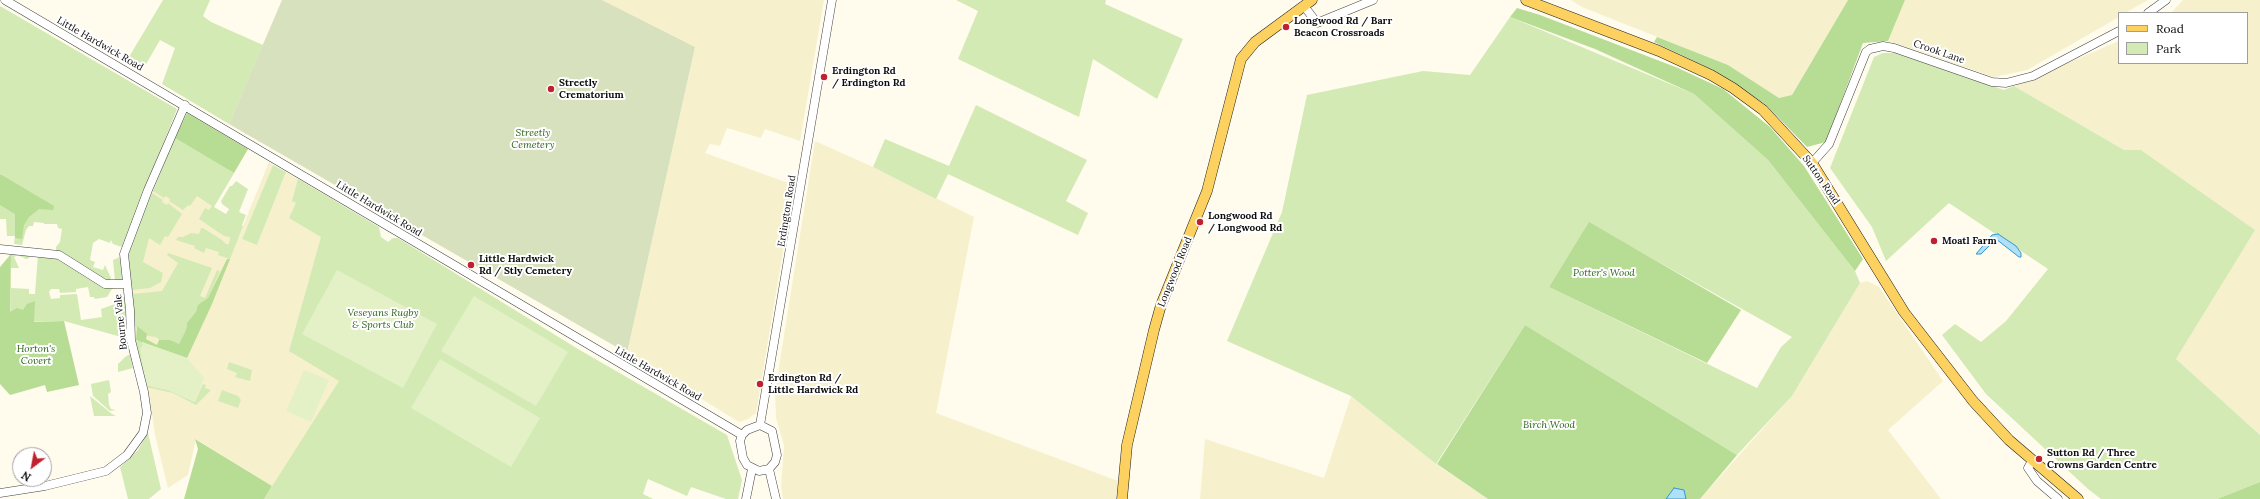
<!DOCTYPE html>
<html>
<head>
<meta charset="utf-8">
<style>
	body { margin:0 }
	#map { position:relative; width:2260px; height:499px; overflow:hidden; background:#fffbed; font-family:Lora,serif }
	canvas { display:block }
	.legend { position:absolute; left:2118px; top:12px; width:130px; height:52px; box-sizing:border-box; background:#fff; border:1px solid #9e9e9e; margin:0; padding:5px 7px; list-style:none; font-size:12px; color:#0d0d0d }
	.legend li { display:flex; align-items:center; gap:8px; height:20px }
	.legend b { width:20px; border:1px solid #9e9e9e }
	.north { position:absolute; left:12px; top:447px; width:40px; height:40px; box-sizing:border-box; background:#fff; border:1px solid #9e9e9e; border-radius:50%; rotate:212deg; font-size:11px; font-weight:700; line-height:16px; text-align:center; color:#0d0d0d }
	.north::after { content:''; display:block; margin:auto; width:14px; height:18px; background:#c1212e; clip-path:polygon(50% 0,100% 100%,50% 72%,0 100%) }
</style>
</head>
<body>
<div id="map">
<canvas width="2260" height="499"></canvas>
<ul class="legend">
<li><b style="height:5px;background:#fdd15f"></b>Road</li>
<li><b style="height:11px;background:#d3eab5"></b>Park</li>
</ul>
<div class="north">N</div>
</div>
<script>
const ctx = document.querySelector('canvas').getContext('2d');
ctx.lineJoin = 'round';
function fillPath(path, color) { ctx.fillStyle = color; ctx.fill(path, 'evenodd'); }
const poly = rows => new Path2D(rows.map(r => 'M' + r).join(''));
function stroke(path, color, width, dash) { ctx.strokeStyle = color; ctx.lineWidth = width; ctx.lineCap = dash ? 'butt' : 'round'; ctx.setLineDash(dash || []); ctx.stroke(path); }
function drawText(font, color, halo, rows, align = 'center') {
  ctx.font = font + ' Lora,serif'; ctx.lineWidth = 4; ctx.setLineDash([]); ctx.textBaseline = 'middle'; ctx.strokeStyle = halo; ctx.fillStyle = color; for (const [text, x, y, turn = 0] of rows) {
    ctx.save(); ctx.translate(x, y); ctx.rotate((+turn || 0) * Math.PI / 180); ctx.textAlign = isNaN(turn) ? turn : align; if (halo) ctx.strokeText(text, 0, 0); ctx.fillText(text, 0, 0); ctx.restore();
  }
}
const farmland = poly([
	[602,0,824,0,800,141,765,129,761,138,727,128,720,146,710,144,705,153,794,185,756,413,748,419,739,422,627,353,695,47],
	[1571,0,1848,0,1792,95,1779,98,1728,65,1582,7],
	[1905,0,2148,0,2125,13,2119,13,2119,17,2027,70,1994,77,1888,41],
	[2183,0,2260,0,2260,435,2176,359,2254,230,2141,150,2124,150,2014,86,2119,41,2119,63,2247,63,2247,13,2171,13],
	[175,138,234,173,211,212,243,226,269,162,273,165,242,239,257,245,286,172,333,199,542,499,264,499,272,486,196,439,188,475,168,488,155,435,150,399,136,340,134,312,127,257,132,232,161,174],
	[815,141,873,167,974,217,936,413,1118,481,1116,499,783,499,781,487,784,445,776,418,775,392],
	[1867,281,1879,287,1943,381,1888,430,1941,499,1700,499,1792,396,1860,283],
	[1351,396,1436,464,1488,499,1200,499,1205,439,1324,478]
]);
const green = poly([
	[163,0,210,0,203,16,211,22,263,45,229,124,162,84,175,48,160,40,142,71,126,62],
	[956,0,1106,0,1105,4,1183,39,1157,99,1093,59,1079,117,958,59,978,11],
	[0,6,177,109,122,247,113,244,111,240,110,243,99,239,93,243,90,260,95,262,93,267,103,270,105,265,111,278,110,283,56,252,56,247,60,242,62,229,58,228,57,224,44,224,44,223,34,222,33,226,29,226,26,230,22,245,14,244,15,236,7,236,6,219,0,219,0,180,2,175,0,174],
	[1510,17,1694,94,1768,160,1855,271,1860,283,1792,396,1737,455,1525,325,1436,464,1351,396,1227,341,1282,212,1307,95,1423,71,1470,75],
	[1589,223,1792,337,1781,347,1757,388,1549,287],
	[1883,53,1898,53,2004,90,2014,86,2124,150,2141,150,2255,230,2176,359,2260,435,2260,482,2217,499,2101,499,2088,489,1986,394,1942,335,1955,324,1981,342,2006,321,2048,269,1949,203,1886,261,1872,227,1830,168,1874,57],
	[976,105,1087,160,1066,201,1088,213,1078,235,948,174,936,199,873,167,885,139,949,166],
	[175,138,234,173,214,207,226,214,229,209,222,204,221,201,230,186,232,186,236,181,248,189,239,212,246,215,242,225,243,226,230,259,218,255,219,252,206,248,204,253,194,248,195,246,176,240,178,237,183,237,191,233,199,234,201,228,203,228,222,240,226,244,229,244,230,237,224,236,199,219,205,208,209,210,212,206,197,196,190,206,188,205,183,210,169,201,170,199,166,196,164,198,153,191],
	[273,165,286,172,257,245,242,239],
	[298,179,379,227,381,237,388,242,393,238,398,238,578,349,727,435,742,480,738,499,726,499,691,487,687,496,648,479,643,494,653,499,264,499,339,381,289,351,321,237,289,218,296,203,292,201],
	[152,193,163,200,162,202,167,205,168,203,182,214,168,237,165,236,160,245,149,238,143,262,163,273,161,282,150,288,132,290,127,257,132,232],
	[168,253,212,268,200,296,205,298,217,270,220,271,208,298,186,326,186,330,179,344,169,340,161,341,156,337,148,336,135,326,132,294,162,291,178,263,167,255],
	[11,254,29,254,29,258,26,259,18,255,14,257,19,268,11,268,11,288,29,289,29,294,35,294,38,254,54,256,116,288,112,289,107,297,95,299,94,297,90,297,88,287,76,289,76,292,60,293,59,289,51,289,49,292,51,299,60,298,60,295,77,294,81,320,102,317,101,309,115,304,122,293,125,302,126,339,129,350,128,351,125,338,64,321,10,322],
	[120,257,122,280,121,282,115,281,113,260],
	[135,340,142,342,143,345,146,385,168,390,195,402,203,384,206,385,205,388,211,390,196,405,173,393,146,387],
	[130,354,133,368,118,372,118,364,125,357],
	[229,362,252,370,250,381,235,377,237,373,227,369],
	[109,380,111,392,108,394,109,405,111,409,116,410,110,411,93,396,91,384],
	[222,390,238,396,241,400,238,408,218,401],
	[90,396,112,414,116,416,94,416],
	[148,433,161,489,149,499,128,499,120,467,138,450]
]);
const forest = poly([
	[1848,0,1905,0,1888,41,1863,43,1826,142,1807,147,1765,104,1713,70,1654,42,1657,37,1728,65,1779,98,1792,95],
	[1517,8,1540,15,1678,68,1723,89,1770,127,1804,166,1863,259,1855,271,1768,160,1694,94,1595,49,1510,17],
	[187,113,248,149,234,173,175,138],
	[0,174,54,206,53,210,39,209,29,217,24,225,22,239,15,238,15,214,0,205],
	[1589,222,1741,310,1707,363,1549,287],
	[11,254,10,312,17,308,23,310,27,304,35,301,34,322,64,321,79,385,47,392,45,385,10,395,0,384,0,267],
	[227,259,230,259,212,304,187,358,136,340,137,326,147,334,146,339,157,345,159,340,170,340,179,344,186,330,187,323,196,312,198,305,208,298],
	[1525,325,1737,455,1700,499,1488,499,1437,464],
	[195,439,272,486,264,499,184,499,198,449],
	[2260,482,2260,499,2217,499]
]);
const cemetery = poly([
	[282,0,602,0,695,47,627,353,229,124]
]);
const pitch = poly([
	[337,270,437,324,403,388,302,334],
	[474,296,568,352,536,406,441,351],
	[142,342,187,358,204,378,195,402,168,390,146,385,140,349,143,345],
	[440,359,540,418,511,467,411,408],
	[304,370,329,380,311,422,286,411]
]);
const water = poly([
	[1998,234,2016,246,2021,253,2021,257,2019,257,1996,239,1981,254,1976,254,1992,235,1998,234],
	[1674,488,1684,490,1686,499,1666,499,1674,488]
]);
const minor = poly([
	[5,0,742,435],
	[1304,6,1317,23,1373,0],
	[2148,13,2166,0],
	[1812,163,1829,144,1866,52,1870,49,1883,46,1894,48,1992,82,2006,83,2033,76,2119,31],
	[0,249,59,255,105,284,127,284],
	[760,425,832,0],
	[760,425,772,431,777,455,775,462,769,469,759,471,747,465,743,458,740,441,742,435,747,430,760,425],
	[2032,461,2028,468,2037,481,2058,499],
	[769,469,776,499],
	[0,493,45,486,106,471,127,455,143,433,147,413,144,392,131,340,130,310,124,254,148,190,185,105],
	[746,499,752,469]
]);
const major = poly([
	[1526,0,1659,51,1711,75,1733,88,1763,110,1812,163,1904,312,1973,401,2009,440,2078,499],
	[1122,499,1127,445,1154,330,1161,305,1207,191,1241,59,1255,42,1312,0]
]);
const markers = [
	[1286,27,4,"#c1212e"],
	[824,77,4,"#c1212e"],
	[551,89,4,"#c1212e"],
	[1200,222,4,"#c1212e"],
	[1934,241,4,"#c1212e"],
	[471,265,4,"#c1212e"],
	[760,384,4,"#c1212e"],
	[2039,459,4,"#c1212e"]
];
const poiNames = [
	["Longwood Rd / Barr",1294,21],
	["Beacon Crossroads",1294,33],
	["Erdington Rd",832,71],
	["/ Erdington Rd",832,83],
	["Streetly",559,83],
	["Crematorium",559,95],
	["Longwood Rd",1208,216],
	["/ Longwood Rd",1208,228],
	["Moatl Farm",1942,241],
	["Little Hardwick",479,259],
	["Rd / Stly Cemetery",479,271],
	["Erdington Rd /",768,378],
	["Little Hardwick Rd",768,390],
	["Sutton Rd / Three",2047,453],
	["Crowns Garden Centre",2047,465]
];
const streetNames = [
	["Little Hardwick Road",100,44,30],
	["Crook Lane",1939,52,19],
	["Sutton Road",1821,180,55],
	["Little Hardwick Road",379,209,31],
	["Erdington Road",787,211,-81],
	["Longwood Road",1175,272,-68],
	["Bourne Vale",121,322,-96],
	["Little Hardwick Road",658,374,30]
];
const parkNames = [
	["Streetly",533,133],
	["Cemetery",533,145],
	["Potter's Wood",1604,273],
	["Veseyans Rugby",383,313],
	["& Sports Club",383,325],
	["Horton's",36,349],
	["Covert",36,361],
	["Birch Wood",1549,425]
];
fillPath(farmland, '#f6f1cc');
fillPath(green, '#d3eab5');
fillPath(forest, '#b7dc94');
fillPath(cemetery, '#d7e1bd');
fillPath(pitch, '#e4f1c7');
fillPath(water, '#b0dff8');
stroke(water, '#3498d1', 1);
stroke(minor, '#404040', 9);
stroke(major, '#1e1e1e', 11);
stroke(minor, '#fff', 8);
stroke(major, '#fdd15f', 10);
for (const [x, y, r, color] of markers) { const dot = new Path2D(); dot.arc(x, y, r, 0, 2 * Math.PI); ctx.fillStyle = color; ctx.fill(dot); stroke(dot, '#fff', 1.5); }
drawText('bold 10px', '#0d0d0d', '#fff', poiNames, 'left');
drawText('10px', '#0d0d0d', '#fff', streetNames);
drawText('italic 10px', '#2d661b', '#fff', parkNames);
</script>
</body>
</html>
